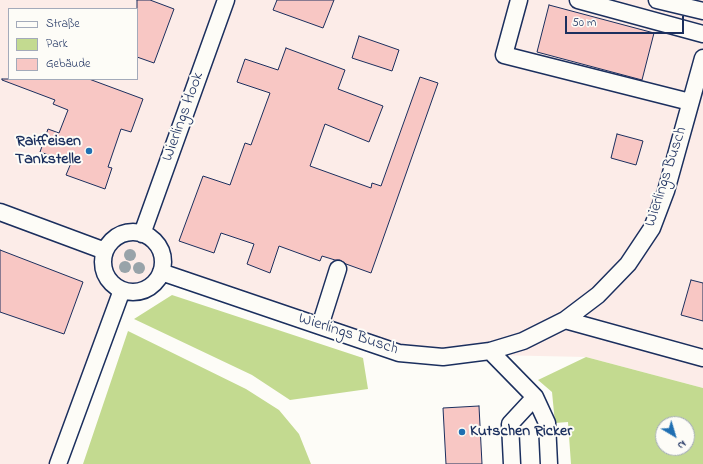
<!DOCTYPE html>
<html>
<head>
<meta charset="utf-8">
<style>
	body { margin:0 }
	#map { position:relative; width:703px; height:464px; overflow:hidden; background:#fdfcf7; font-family:"Indie Flower",sans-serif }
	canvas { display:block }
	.legend { position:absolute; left:8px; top:8px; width:130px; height:72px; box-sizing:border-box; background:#fdfcf7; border:1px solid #a3aaba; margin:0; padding:5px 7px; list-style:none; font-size:12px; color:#1b2f5e }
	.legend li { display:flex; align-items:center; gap:8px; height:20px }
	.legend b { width:20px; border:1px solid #a3aaba }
	.north { position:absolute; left:655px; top:416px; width:40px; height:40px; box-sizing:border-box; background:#fdfcf7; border:1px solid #a3aaba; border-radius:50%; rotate:142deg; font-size:11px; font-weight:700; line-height:16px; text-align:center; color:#1b2f5e }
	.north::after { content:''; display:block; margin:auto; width:14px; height:18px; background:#1f6fb2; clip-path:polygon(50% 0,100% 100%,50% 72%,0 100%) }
	.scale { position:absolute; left:565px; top:16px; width:119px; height:18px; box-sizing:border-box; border:2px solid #1b2f5e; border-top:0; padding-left:5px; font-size:12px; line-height:14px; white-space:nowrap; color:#1b2f5e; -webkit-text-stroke:3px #fdfcf7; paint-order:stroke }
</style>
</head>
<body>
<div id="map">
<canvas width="703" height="464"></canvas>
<ul class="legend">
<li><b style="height:5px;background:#fdfcf7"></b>Straße</li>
<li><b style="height:11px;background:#c3da90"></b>Park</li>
<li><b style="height:11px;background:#f8c7c4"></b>Gebäude</li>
</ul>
<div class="north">N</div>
<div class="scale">50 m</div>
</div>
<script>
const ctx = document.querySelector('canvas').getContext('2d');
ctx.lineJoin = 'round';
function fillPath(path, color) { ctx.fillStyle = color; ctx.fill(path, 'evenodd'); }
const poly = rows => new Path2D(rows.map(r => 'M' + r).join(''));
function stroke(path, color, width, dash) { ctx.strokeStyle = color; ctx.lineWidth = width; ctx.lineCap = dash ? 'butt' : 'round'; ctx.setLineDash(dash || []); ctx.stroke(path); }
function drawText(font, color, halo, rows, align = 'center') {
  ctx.font = font + ' "Indie Flower",sans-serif'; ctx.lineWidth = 4; ctx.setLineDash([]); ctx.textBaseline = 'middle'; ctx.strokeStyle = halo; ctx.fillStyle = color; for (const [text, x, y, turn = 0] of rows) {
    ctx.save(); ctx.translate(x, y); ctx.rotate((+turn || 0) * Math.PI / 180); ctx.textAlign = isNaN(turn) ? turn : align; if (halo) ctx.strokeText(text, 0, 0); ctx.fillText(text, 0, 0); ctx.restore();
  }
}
const built = poly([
	[0,0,703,0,703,388,586,357,399,353,161,272,151,286,144,290,129,292,58,464,0,464],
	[9,9,137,9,137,79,9,79]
]);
const green = poly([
	[172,295,363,358,368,389,290,400,252,375,134,319],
	[128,331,246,389,279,410,299,434,311,464,83,464],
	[586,357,703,388,703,464,571,464,568,422,555,423,552,392,538,380],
	[663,424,687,424,687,448,663,448]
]);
const building = poly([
	[137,0,150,0,174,9,154,63,137,57,137,0],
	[277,0,334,0,323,28,273,10,277,0],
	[549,5,654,33,642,80,537,52,549,5],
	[359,36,399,50,392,71,352,58,359,36],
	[286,48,345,70,338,89,383,106,369,142,325,124,310,166,371,188,372,183,381,186,420,77,438,83,371,273,346,264,340,260,335,260,322,256,320,261,279,246,270,273,247,264,254,244,221,233,214,253,179,241,203,176,230,185,245,143,251,145,270,93,237,82,245,59,278,70,286,48],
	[2,79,89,79,143,99,131,132,121,129,108,167,112,168,105,189,66,175,71,163,40,152,48,129,59,133,68,110,53,104,55,100,2,80,2,79],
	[617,134,643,141,636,165,611,158,617,134],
	[0,250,83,282,64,334,0,312,0,250],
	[691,280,703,283,703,321,681,315,691,280],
	[479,406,482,464,446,464,443,408,479,406]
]);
const minor = poly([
	[519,0,504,55,690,102],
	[578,0,703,34],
	[657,0,703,11],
	[0,212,105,251],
	'103 262a30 30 0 1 1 60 0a30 30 0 1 1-60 0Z',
	[142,234,226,0],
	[161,272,399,353,443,357,490,351,523,341,565,320,598,295,628,264,652,228,666,191,703,58],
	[565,320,703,358],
	[320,326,338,269],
	[490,351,535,397,547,423,549,464],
	[58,464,122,290],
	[512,464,510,424,535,397]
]);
const trees = [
	[130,255],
	[125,267],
	[139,268]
];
const markers = [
	[89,151,4,"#1f6fb2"],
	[462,432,4,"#1f6fb2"]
];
const streetNames = [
	["Wierlings Hook",184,117,-70],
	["Wierlings Busch",667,177,-72],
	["Wierlings Busch",348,335,18]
];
const poiNames = [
	["Raiffeisen",81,142],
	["Tankstelle",81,160],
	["Kutschen Ricker",470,432,"left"]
];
fillPath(built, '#fcece8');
fillPath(green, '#c3da90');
fillPath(building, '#f8c7c4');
stroke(building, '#1b2f5e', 1);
stroke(minor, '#1b2f5e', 19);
stroke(minor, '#fdfcf7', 16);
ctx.fillStyle = '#98a3a9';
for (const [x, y] of trees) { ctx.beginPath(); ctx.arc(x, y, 6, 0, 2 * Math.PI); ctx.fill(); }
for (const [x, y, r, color] of markers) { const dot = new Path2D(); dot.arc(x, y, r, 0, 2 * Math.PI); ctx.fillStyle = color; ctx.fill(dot); stroke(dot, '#fdfcf7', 1.5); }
drawText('16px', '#1b2f5e', '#fdfcf7', streetNames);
drawText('bold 16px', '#1b2f5e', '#fdfcf7', poiNames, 'right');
</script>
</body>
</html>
